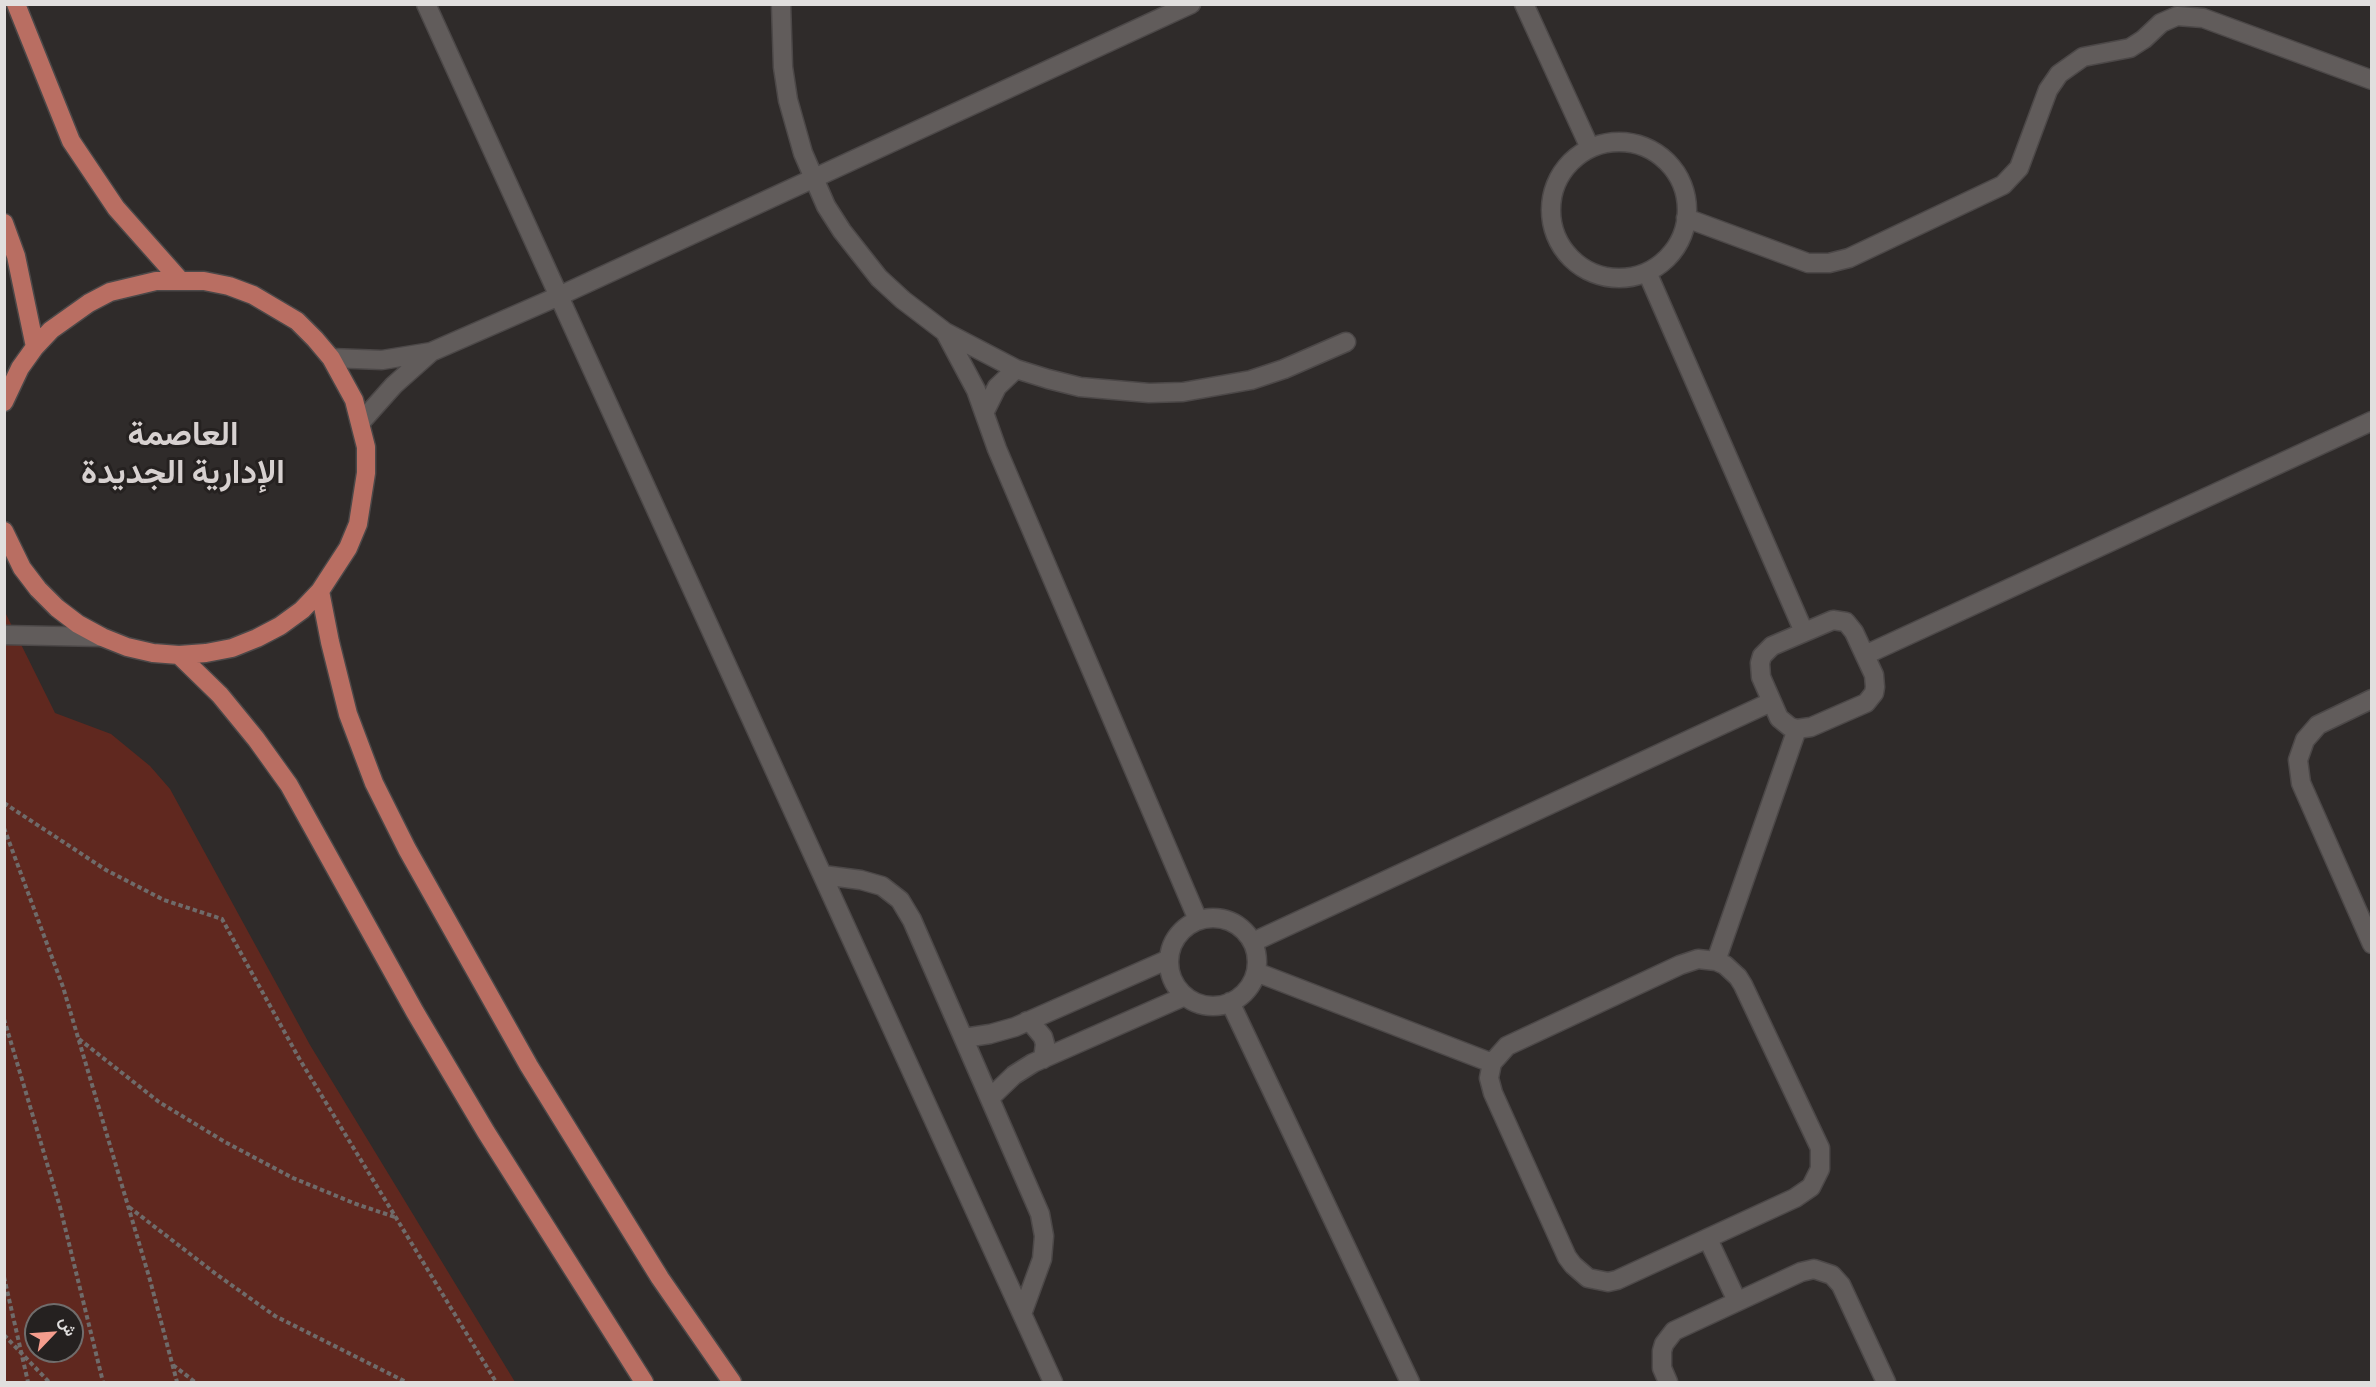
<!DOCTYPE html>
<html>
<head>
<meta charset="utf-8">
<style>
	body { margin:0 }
	#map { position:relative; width:2376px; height:1387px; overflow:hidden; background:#2f2b2a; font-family:"Titillium Web",Vazirmatn,sans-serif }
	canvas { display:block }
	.frame { position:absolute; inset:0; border:6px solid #e1dfde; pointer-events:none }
	.north { position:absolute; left:24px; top:1303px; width:60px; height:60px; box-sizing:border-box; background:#252120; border:2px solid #706d6c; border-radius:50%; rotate:65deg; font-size:16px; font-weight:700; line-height:24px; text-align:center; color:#e1dfde }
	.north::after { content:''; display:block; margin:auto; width:21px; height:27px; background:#f59d8d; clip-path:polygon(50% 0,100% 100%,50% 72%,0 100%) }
</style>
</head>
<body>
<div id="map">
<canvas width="2376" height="1387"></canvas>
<div class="frame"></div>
<div class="north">ش</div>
</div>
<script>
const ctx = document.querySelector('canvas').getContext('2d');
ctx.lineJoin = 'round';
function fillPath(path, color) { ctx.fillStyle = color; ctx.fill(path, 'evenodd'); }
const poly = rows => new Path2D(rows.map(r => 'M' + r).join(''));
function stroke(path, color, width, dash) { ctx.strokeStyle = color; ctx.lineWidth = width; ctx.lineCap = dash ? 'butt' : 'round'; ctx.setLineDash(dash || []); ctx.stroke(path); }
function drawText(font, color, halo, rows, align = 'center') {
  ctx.font = font + ' "Titillium Web",Vazirmatn,sans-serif'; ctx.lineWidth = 6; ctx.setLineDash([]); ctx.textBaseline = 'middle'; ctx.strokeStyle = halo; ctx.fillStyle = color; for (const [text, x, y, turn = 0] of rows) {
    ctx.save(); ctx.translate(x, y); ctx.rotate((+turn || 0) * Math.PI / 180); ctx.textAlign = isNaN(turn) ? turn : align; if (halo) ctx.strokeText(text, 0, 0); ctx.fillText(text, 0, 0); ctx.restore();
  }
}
const green = poly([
	[4,610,55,713,111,734,150,766,170,789,310,1045,515,1382,5,1382],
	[36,1315,72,1315,72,1351,36,1351]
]);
const path = poly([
	[4,803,106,870,164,900,222,919,300,1060,496,1382],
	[4,828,63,987,150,1280,177,1382],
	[4,1019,60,1207,103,1382],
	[79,1039,159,1102,225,1142,293,1178,356,1204,395,1217],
	[129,1207,216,1274,275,1316,406,1382],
	[4,1277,28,1382],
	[4,1335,49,1382],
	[173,1365,195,1382]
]);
const minor = poly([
	[426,4,1053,1382],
	[781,4,783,67,788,100,803,153,826,206,842,231,879,278,903,300,945,332,1016,369,1048,379,1080,387,1149,393,1183,392,1251,380,1284,369,1346,342],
	[1524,4,1590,148],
	'1551 210a68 68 0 1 1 136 0a68 68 0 1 1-136 0Z',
	[1686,218,1808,263,1829,263,1849,258,2003,185,2019,168,2048,90,2059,74,2083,57,2130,48,2144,39,2161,23,2177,16,2203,18,2372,80],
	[1647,272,1804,632],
	[945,332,976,390,997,449,1198,920],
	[331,358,382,360,431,352,559,296,1191,4],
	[985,411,997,387,1016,369],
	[361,422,394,385,430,353],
	[1833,620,1846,622,1854,632,1874,675,1875,687,1874,693,1866,703,1811,727,1797,729,1790,727,1779,718,1761,677,1760,663,1762,656,1772,646,1833,620],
	[4,635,102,637],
	[1865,655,2372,421],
	[2372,699,2318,725,2305,740,2298,760,2301,783,2372,944],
	[823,875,861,880,882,886,900,900,912,920,1040,1214,1044,1236,1042,1259,1022,1314],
	'1169 962a44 44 0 1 1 88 0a44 44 0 1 1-88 0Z',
	[1253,942,1771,702],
	[1698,959,1716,961,1725,965,1738,977,1743,985,1820,1148,1820,1169,1811,1187,1795,1198,1617,1280,1608,1282,1588,1278,1573,1265,1567,1257,1493,1093,1489,1078,1492,1063,1507,1046,1680,965,1698,959],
	[1716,961,1797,729],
	[1256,972,1492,1063],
	[1230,1002,1410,1382],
	[1027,1021,1033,1025,1043,1037,1045,1044,1043,1059],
	[964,1038,990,1034,1015,1027,1169,959],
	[990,1098,1014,1075,1033,1063,1185,996],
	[1708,1239,1737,1301],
	[1668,1382,1662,1368,1662,1351,1664,1344,1674,1331,1801,1272,1814,1269,1832,1275,1841,1285,1886,1382]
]);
const major = poly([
	[16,4,71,141,116,208,179,279],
	[4,223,16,256,35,347],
	[4,402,20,368,35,347,51,330,89,303,110,292,156,281,204,281,229,286,253,295,297,321,315,339,331,358,354,400,366,447,366,473,358,524,348,548,320,591,302,610,280,626,257,638,232,648,206,653,179,655,153,653,127,647,102,637,78,624,57,608,38,589,22,568,4,531],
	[320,591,330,642,348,714,374,783,407,849,529,1066,660,1278,732,1382],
	[179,655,220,695,256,739,289,785,415,1012,486,1132,644,1382]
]);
const townNames = [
	["العاصمة",183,437],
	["الإدارية الجديدة",183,475]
];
fillPath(green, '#60281f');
stroke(minor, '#4c4848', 21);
stroke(major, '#4c4848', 21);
stroke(path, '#6f6b6a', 4, [4.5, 3]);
stroke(minor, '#615c5b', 18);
stroke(major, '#b96e62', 18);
drawText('bold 33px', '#d7d1d0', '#252120', townNames);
</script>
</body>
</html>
